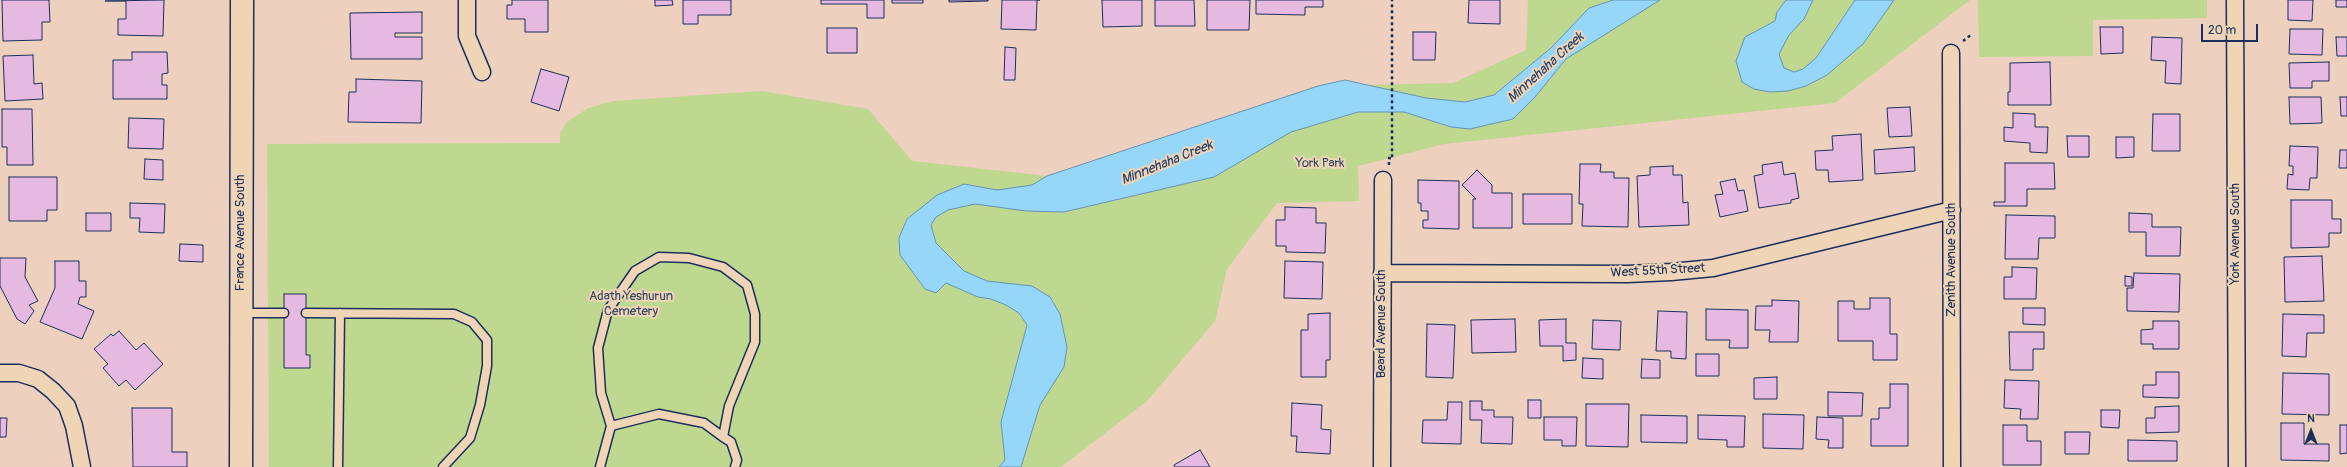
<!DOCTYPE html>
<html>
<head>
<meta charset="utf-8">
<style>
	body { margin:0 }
	#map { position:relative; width:2347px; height:467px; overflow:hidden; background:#edd0be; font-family:Pangolin,sans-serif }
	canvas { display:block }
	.north { position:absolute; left:2291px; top:411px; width:40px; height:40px; -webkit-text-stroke:3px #efd5b6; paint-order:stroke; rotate:0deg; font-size:11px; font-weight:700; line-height:16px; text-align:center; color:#1b2f5e }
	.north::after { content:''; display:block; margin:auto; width:14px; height:18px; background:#1b2f5e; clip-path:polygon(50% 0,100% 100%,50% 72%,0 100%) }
	.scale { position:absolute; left:2201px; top:24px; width:57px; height:18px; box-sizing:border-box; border:2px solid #1b2f5e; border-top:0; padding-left:5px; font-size:12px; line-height:14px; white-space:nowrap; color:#1b2f5e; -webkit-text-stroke:3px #efd5b6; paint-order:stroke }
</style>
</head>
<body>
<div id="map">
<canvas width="2347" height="467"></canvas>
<div class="north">N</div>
<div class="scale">20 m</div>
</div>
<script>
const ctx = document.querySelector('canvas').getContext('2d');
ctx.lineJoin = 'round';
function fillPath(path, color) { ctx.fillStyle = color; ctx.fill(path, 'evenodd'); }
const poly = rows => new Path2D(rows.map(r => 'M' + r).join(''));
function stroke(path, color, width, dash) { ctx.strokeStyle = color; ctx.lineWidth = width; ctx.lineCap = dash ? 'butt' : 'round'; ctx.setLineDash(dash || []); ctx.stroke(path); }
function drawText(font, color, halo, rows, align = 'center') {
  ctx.font = font + ' Pangolin,sans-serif'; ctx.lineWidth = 4; ctx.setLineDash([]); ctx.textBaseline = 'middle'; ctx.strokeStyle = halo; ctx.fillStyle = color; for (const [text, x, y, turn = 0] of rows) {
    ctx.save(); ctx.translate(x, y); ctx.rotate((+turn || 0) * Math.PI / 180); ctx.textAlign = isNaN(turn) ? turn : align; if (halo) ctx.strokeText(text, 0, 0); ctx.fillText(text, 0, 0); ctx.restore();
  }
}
const green = poly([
	[1528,0,1970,0,1835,103,1444,144,1358,166,1359,201,1277,203,1227,269,1215,321,1147,401,1061,467,269,467,267,144,560,143,560,133,567,122,588,108,614,101,761,91,868,109,912,161,1047,176,1318,86,1453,83,1526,50],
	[1978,0,2207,0,2207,18,2093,20,2093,56,1979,57]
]);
const water = poly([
	[1613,0,1660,0,1566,59,1535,97,1513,119,1470,129,1451,127,1404,112,1358,112,1291,132,1214,177,1064,212,1026,211,975,204,948,210,936,217,931,225,936,243,964,271,987,281,1032,286,1050,297,1060,314,1067,347,1064,367,1040,405,1021,467,999,467,1005,460,1001,422,1027,325,1019,313,1006,305,991,299,978,297,946,283,936,293,925,289,900,255,899,238,907,219,937,195,964,184,997,190,1032,185,1047,176,1318,86,1345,80,1426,98,1465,102,1494,95,1551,48,1589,8,1613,0],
	[1786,0,1813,0,1804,19,1789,35,1779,54,1784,68,1794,72,1803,69,1816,58,1855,0,1894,0,1863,44,1827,75,1806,86,1788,91,1770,92,1754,89,1742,82,1736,61,1745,37,1775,21,1777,12,1786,0]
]);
const building = poly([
	[2,0,49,0,50,22,42,22,42,40,3,41,2,0],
	[164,0,163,36,118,35,118,19,126,19,126,1,105,1,164,0],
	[512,0,548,0,548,32,525,32,525,19,507,19,507,5,512,5,512,0],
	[655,0,672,0,673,5,655,6,655,0],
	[683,0,731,0,731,15,698,15,698,24,683,24,683,0],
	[821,0,884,0,884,18,867,18,867,4,821,4,821,0],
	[892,0,923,0,923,3,892,3,892,0],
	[949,0,988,0,988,1,949,2,949,0],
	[1002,0,1040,0,1037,0,1036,30,1001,29,1002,0],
	[1102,0,1142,0,1142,26,1103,27,1102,0],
	[1155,0,1194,0,1195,26,1155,26,1155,0],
	[1207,0,1250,0,1249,30,1207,30,1207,0],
	[1256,0,1323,0,1323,7,1305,7,1305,15,1256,14,1256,0],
	[1469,0,1500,0,1500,24,1468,23,1469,0],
	[2288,0,2313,0,2312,21,2288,20,2288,0],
	[2336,0,2347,0,2347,7,2336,7,2336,0],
	[422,12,422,33,395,33,395,37,422,37,422,59,351,59,350,13,422,12],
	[2100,27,2123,27,2123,53,2101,54,2100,27],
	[827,28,857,28,857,53,827,53,827,28],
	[2290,29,2323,29,2322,55,2289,54,2290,29],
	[1413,32,1436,32,1435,60,1413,60,1413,32],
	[2152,37,2182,38,2181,84,2165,83,2166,61,2151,60,2152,37],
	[2336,37,2347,37,2347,56,2337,56,2336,37],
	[1005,47,1016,48,1015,80,1004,80,1005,47],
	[132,52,167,52,168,73,162,74,162,85,167,85,167,99,113,99,113,60,132,60,132,52],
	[33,55,34,84,42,83,43,99,5,101,3,56,33,55],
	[2050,62,2051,105,2008,105,2008,92,2010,92,2010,63,2050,62],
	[2329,62,2329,81,2312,81,2312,88,2290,88,2289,63,2329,62],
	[541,69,569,77,559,111,531,102,541,69],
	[356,79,422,81,421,123,348,122,349,92,356,92,356,79],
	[2289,97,2321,97,2322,123,2290,124,2289,97],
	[2340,97,2347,97,2347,116,2341,116,2340,97],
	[1910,107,1912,136,1889,137,1887,108,1910,107],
	[2,109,32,109,33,165,7,165,7,147,2,147,2,109],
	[2013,113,2035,114,2035,127,2048,127,2047,153,2030,152,2030,143,2004,141,2004,127,2013,128,2013,113],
	[2153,114,2180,114,2180,151,2152,151,2153,114],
	[129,118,164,119,163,149,128,148,129,118],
	[1861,134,1863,180,1829,182,1828,170,1816,170,1815,151,1833,150,1832,136,1861,134],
	[2067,136,2089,136,2089,157,2068,157,2067,136],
	[2116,137,2134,137,2134,157,2116,158,2116,137],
	[2290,146,2318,147,2317,178,2310,178,2309,190,2287,189,2288,174,2293,175,2293,166,2289,166,2290,146],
	[1914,147,1915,171,1875,174,1874,150,1914,147],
	[2340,150,2347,150,2347,168,2339,168,2340,150],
	[145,159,163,160,163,180,144,179,145,159],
	[1782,162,1784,175,1795,173,1799,198,1791,200,1791,203,1759,208,1754,176,1763,174,1762,165,1782,162],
	[2005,163,2054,163,2055,189,2027,189,2027,206,1994,206,1994,202,2005,202,2005,163],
	[1580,164,1601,164,1600,172,1614,172,1614,178,1629,178,1628,227,1582,226,1583,204,1579,204,1580,164],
	[1673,166,1673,175,1682,175,1683,203,1688,202,1689,225,1639,227,1637,176,1650,175,1650,167,1673,166],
	[1477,170,1492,185,1492,193,1512,193,1512,228,1473,228,1473,199,1476,199,1462,185,1477,170],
	[9,177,57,177,57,210,47,210,47,221,9,221,9,177],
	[1735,179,1738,191,1744,190,1748,211,1720,217,1715,195,1723,194,1720,182,1735,179],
	[1418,180,1459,181,1459,229,1423,228,1423,220,1428,220,1428,211,1421,211,1421,203,1418,203,1418,180],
	[1523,194,1572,194,1572,224,1523,224,1523,194],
	[2291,200,2332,200,2332,219,2341,219,2341,233,2329,233,2329,247,2291,248,2291,200],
	[130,203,165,204,164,233,139,232,140,218,130,218,130,203],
	[1285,207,1316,208,1316,223,1326,223,1325,253,1286,252,1286,246,1276,246,1276,220,1285,220,1285,207],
	[86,213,111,213,111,231,86,231,86,213],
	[2129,213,2152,214,2152,227,2181,227,2180,256,2146,256,2146,232,2129,232,2129,213],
	[2006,215,2055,216,2055,238,2039,238,2038,259,2005,259,2006,215],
	[180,244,203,245,203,262,179,261,180,244],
	[2322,256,2324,301,2285,302,2284,257,2322,256],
	[0,258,26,258,25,277,38,301,29,305,34,311,25,324,17,319,0,286,0,258],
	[55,261,79,261,79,281,86,281,86,297,80,297,78,304,94,311,82,339,40,322,55,288,55,261],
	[1285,261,1323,262,1322,299,1284,298,1285,261],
	[2012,267,2037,268,2036,299,2004,299,2004,277,2012,277,2012,267],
	[2134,273,2180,274,2179,312,2127,311,2127,288,2133,288,2134,273],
	[2125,276,2132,277,2132,286,2125,286,2125,276],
	[284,294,306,294,306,355,310,355,310,368,284,368,284,294],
	[1870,298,1890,298,1890,334,1897,334,1897,360,1873,360,1873,341,1838,341,1838,301,1854,301,1854,309,1870,309,1870,298],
	[1772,300,1799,301,1798,342,1769,342,1770,330,1755,330,1756,306,1772,306,1772,300],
	[2023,308,2045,308,2045,325,2023,324,2023,308],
	[1706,309,1748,310,1748,348,1729,348,1730,340,1706,340,1706,309],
	[1658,311,1687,312,1686,359,1671,358,1671,351,1656,351,1658,311],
	[1330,313,1330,360,1326,360,1326,377,1301,377,1301,330,1308,330,1308,314,1330,313],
	[2283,314,2324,315,2324,333,2307,333,2306,357,2282,356,2283,314],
	[1515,319,1516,352,1472,353,1471,320,1515,319],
	[1566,319,1566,343,1576,343,1576,360,1563,361,1563,346,1540,346,1539,320,1566,319],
	[1593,320,1621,321,1620,350,1592,349,1593,320],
	[2153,321,2179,321,2179,349,2153,349,2153,344,2141,344,2141,330,2153,329,2153,321],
	[1427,324,1455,325,1453,378,1426,377,1427,324],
	[119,331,136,350,144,343,163,364,135,390,126,380,119,386,103,368,108,364,94,349,111,334,113,336,119,331],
	[2009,332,2044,332,2044,349,2033,349,2033,370,2010,370,2009,332],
	[1696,354,1719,354,1719,376,1696,376,1696,354],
	[1583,358,1603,359,1603,379,1582,378,1583,358],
	[1642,359,1660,360,1660,378,1641,378,1642,359],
	[2156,372,2179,372,2179,398,2143,397,2143,385,2156,385,2156,372],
	[2283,373,2329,374,2329,415,2282,414,2283,373],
	[1777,377,1777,399,1754,399,1754,378,1777,377],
	[2005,380,2039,381,2038,419,2020,419,2021,409,2004,408,2005,380],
	[1890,384,1908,384,1908,446,1871,446,1871,419,1879,419,1879,408,1890,408,1890,384],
	[1828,392,1863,393,1862,416,1828,416,1828,392],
	[1528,400,1541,400,1541,418,1528,418,1528,400],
	[1470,401,1482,401,1482,410,1494,410,1494,417,1513,417,1512,444,1481,443,1482,420,1470,420,1470,401],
	[1448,402,1462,402,1461,444,1422,443,1423,420,1447,420,1448,402],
	[1292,403,1322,405,1321,429,1331,430,1330,454,1296,452,1297,436,1291,436,1292,403],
	[1586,404,1629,404,1628,447,1586,446,1586,404],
	[2179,406,2179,432,2146,433,2146,418,2155,418,2155,407,2179,406],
	[132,408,172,408,172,452,187,452,187,467,133,467,132,408],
	[2101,410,2120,410,2119,428,2101,427,2101,410],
	[1763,414,1804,415,1803,449,1763,448,1763,414],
	[1641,415,1687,416,1687,443,1641,442,1641,415],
	[1698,415,1745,416,1744,447,1727,447,1727,440,1698,439,1698,415],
	[1544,417,1577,417,1576,446,1562,446,1562,440,1544,440,1544,417],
	[1817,417,1843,418,1843,448,1828,448,1829,440,1816,439,1817,417],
	[0,418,7,418,6,437,0,437,0,418],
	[2281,423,2304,423,2304,444,2329,444,2329,461,2281,460,2281,423],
	[2003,425,2027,425,2027,441,2041,441,2041,465,2003,465,2003,425],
	[2340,425,2347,425,2347,453,2340,454,2340,425],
	[2065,432,2090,432,2089,454,2065,454,2065,432],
	[2128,440,2177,441,2177,461,2128,461,2128,440],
	[1200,450,1210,467,1175,467,1174,465,1200,450]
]);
const path = poly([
	[1963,41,1972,34],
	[1389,165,1389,158,1392,159,1392,0]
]);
const lane = poly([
	[242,313,284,313],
	[306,313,454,314,472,322,487,340,487,366,480,405,470,438,443,467],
	[611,426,601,393,598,348,608,310,635,271,659,257,689,258,723,267,747,285,755,314,755,342,729,406,723,437],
	[338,467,340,313],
	[600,467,611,426,659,414,704,423,723,437,731,442,737,460,735,467]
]);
const street = poly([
	[467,0,467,36,482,72],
	[2235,0,2237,467],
	[1951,53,1952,467],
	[1382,273,1627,274,1671,272,1713,268,1952,210],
	[0,373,19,373,38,379,53,391,67,406,74,426,82,467],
	[1382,467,1383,180]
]);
const secondary = poly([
	[241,467,242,0]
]);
const parkNames = [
	["York Park",1320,164],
	["Adath Yeshurun",631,297],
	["Cemetery",631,312]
];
const streetNames = [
	["France Avenue South",241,233,-90],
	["York Avenue South",2236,234,-90],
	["Zenith Avenue South",1952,260,-90],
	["West 55th Street",1658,271,-3],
	["Beard Avenue South",1382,324,-90]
];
const waterNames = [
	["Minnehaha Creek",1546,68,-42],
	["Minnehaha Creek",1167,163,-22]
];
fillPath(green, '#bed88f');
fillPath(water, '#96d6f8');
stroke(water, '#6593ba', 1);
fillPath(building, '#e6bae0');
stroke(building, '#1b2f5e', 1);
stroke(lane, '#1b2f5e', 11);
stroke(street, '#1b2f5e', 19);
stroke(secondary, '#1b2f5e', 25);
stroke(path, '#1b2f5e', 2.5, [3, 3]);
stroke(lane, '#efd5b6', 8);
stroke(street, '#efd5b6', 16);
stroke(secondary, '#efd5b6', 22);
drawText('13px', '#334865', '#efd5b6', parkNames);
drawText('13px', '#1b2f5e', '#efd5b6', streetNames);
drawText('italic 14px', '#27406d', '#efd5b6', waterNames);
</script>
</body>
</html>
